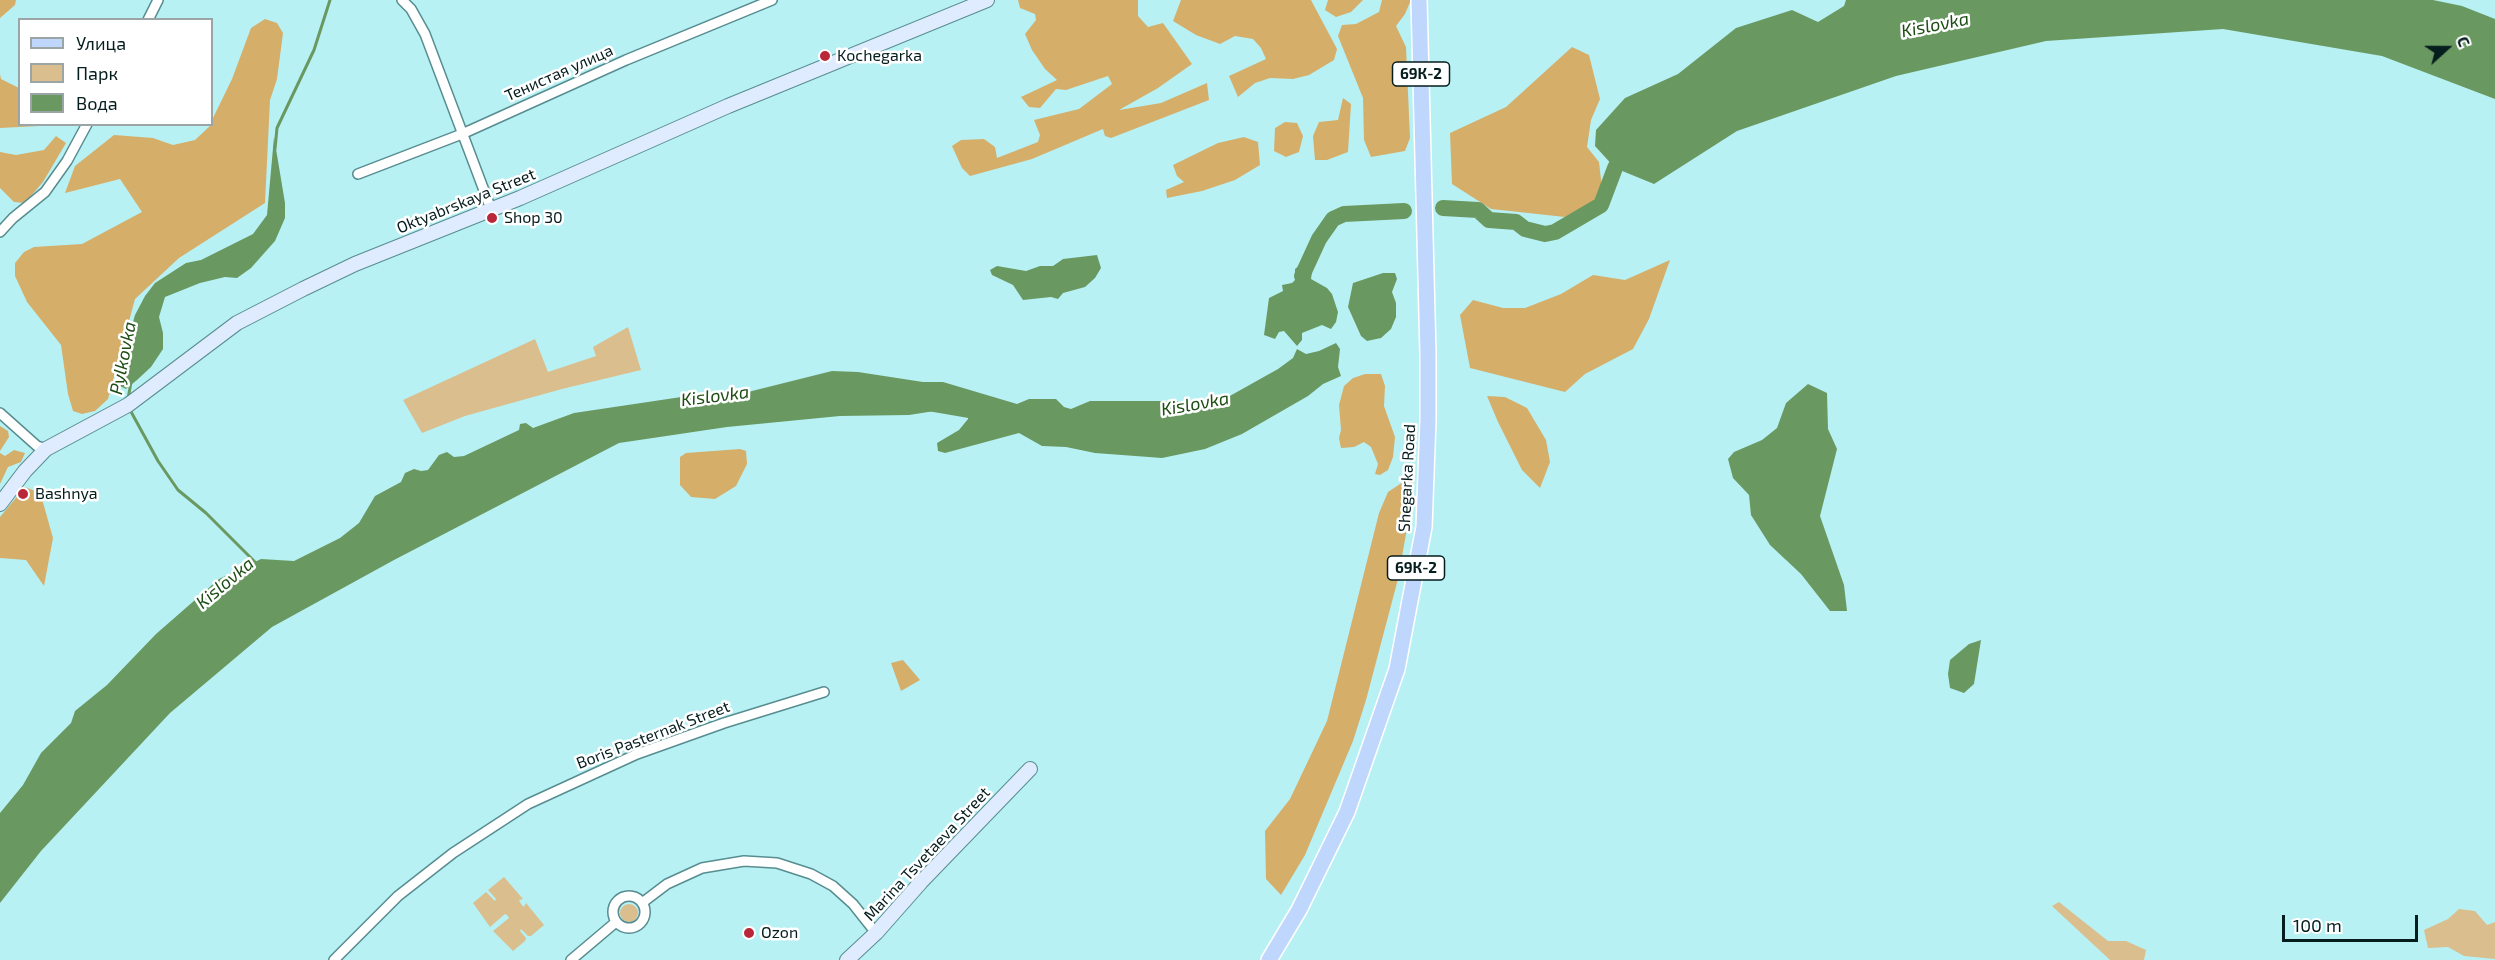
<!DOCTYPE html>
<html>
<head>
<meta charset="utf-8">
<style>
	body { margin:0 }
	#map { position:relative; width:2495px; height:960px; overflow:hidden; background:#b8f1f4; font-family:"Exo 2",sans-serif }
	canvas { display:block }
	.legend { position:absolute; left:18px; top:18px; width:195px; height:108px; box-sizing:border-box; background:#fff; border:2px solid #9ba5a5; margin:0; padding:8px 10px; list-style:none; font-size:18px; color:#061d1e }
	.legend li { display:flex; align-items:center; gap:12px; height:30px }
	.legend b { width:30px; border:2px solid #9ba5a5 }
	.north { position:absolute; left:2417px; top:18px; width:60px; height:60px; -webkit-text-stroke:4px #fff; paint-order:stroke; rotate:69deg; font-size:16px; font-weight:700; line-height:24px; text-align:center; color:#061d1e }
	.north::after { content:''; display:block; margin:auto; width:21px; height:27px; background:#061d1e; clip-path:polygon(50% 0,100% 100%,50% 72%,0 100%) }
	.scale { position:absolute; left:2282px; top:915px; width:136px; height:27px; box-sizing:border-box; border:3px solid #061d1e; border-top:0; padding-left:8px; font-size:18px; line-height:21px; white-space:nowrap; color:#061d1e; -webkit-text-stroke:4px #fff; paint-order:stroke }
</style>
</head>
<body>
<div id="map">
<canvas width="2495" height="960"></canvas>
<ul class="legend">
<li><b style="height:8px;background:#bfd7fd"></b>Улица</li>
<li><b style="height:16px;background:#dabe8d"></b>Парк</li>
<li><b style="height:16px;background:#699961"></b>Вода</li>
</ul>
<div class="north">С</div>
<div class="scale">100 m</div>
</div>
<script>
const ctx = document.querySelector('canvas').getContext('2d');
ctx.lineJoin = 'round';
function fillPath(path, color) { ctx.fillStyle = color; ctx.fill(path, 'evenodd'); }
const poly = rows => new Path2D(rows.map(r => 'M' + r).join(''));
function stroke(path, color, width, dash) { ctx.strokeStyle = color; ctx.lineWidth = width; ctx.lineCap = dash ? 'butt' : 'round'; ctx.setLineDash(dash || []); ctx.stroke(path); }
function drawText(font, color, halo, rows, align = 'center') {
  ctx.font = font + ' "Exo 2",sans-serif'; ctx.lineWidth = 5; ctx.setLineDash([]); ctx.textBaseline = 'middle'; ctx.strokeStyle = halo; ctx.fillStyle = color; for (const [text, x, y, turn = 0] of rows) {
    ctx.save(); ctx.translate(x, y); ctx.rotate((+turn || 0) * Math.PI / 180); ctx.textAlign = isNaN(turn) ? turn : align; if (halo) ctx.strokeText(text, 0, 0); ctx.fillText(text, 0, 0); ctx.restore();
  }
}
const green = poly([
	[628,327,641,370,562,389,465,416,422,433,403,400,535,339,548,372,596,356,593,347],
	[504,877,523,899,519,900,521,904,524,907,526,903,544,925,531,936,528,936,521,929,520,931,526,938,525,941,513,951,493,931,509,918,507,915,505,914,490,927,473,903,486,892,495,901,496,899,488,890],
	[2059,902,2108,941,2126,941,2146,950,2144,960,2110,960,2052,906],
	'620 913a9 9 0 1 1 18 0a9 9 0 1 1-18 0Z',
	[2459,909,2475,911,2487,925,2495,922,2495,959,2464,956,2448,947,2428,948,2424,930,2448,919]
]);
const forest = poly([
	[0,0,16,0,15,5,0,18],
	[1018,0,1138,0,1138,16,1148,27,1163,23,1192,64,1158,88,1119,110,1161,103,1207,83,1209,100,1111,138,1105,136,1103,129,1032,159,970,176,962,168,952,146,961,140,984,139,995,147,997,158,1038,142,1040,135,1034,120,1079,109,1112,84,1108,76,1066,90,1056,89,1040,108,1029,107,1021,97,1057,80,1045,69,1032,50,1025,34,1036,20,1035,14,1020,8],
	[1181,0,1311,0,1337,49,1334,60,1309,75,1293,79,1270,78,1255,83,1238,97,1229,76,1266,59,1261,48,1253,39,1235,36,1220,44,1196,35,1173,21],
	[1328,0,1363,0,1351,12,1336,17,1325,10],
	[1382,0,1411,0,1405,14,1396,26,1406,47,1410,138,1405,151,1371,157,1364,140,1363,98,1338,36,1342,25,1356,24,1379,12],
	[265,19,277,23,283,33,277,79,270,100,265,203,179,258,135,299,108,399,95,411,82,414,73,411,68,394,61,345,27,302,15,276,15,263,24,252,34,247,82,244,142,212,120,179,65,193,75,166,114,135,153,138,173,145,195,140,212,124,212,120,232,79,251,28],
	[1572,47,1589,55,1600,99,1591,120,1587,147,1599,162,1603,197,1565,217,1491,209,1452,184,1450,133,1506,107],
	[0,74,1,79,19,88,20,124,58,125,0,128],
	[1343,98,1351,104,1348,152,1327,160,1315,160,1313,136,1319,122,1338,120],
	[1285,122,1297,123,1303,136,1299,152,1286,157,1274,151,1275,128],
	[56,136,66,143,43,182,25,203,14,202,0,188,0,152,16,155,44,150],
	[1244,137,1258,142,1260,165,1235,180,1202,191,1167,198,1166,190,1184,182,1177,176,1173,165,1218,143],
	[1670,260,1649,319,1633,349,1585,374,1565,392,1470,368,1460,315,1473,300,1503,308,1525,308,1561,294,1593,275,1625,280],
	[1365,374,1381,374,1385,386,1384,406,1395,437,1393,457,1388,470,1380,475,1375,474,1378,464,1371,447,1364,442,1354,447,1341,448,1339,438,1341,430,1339,405,1344,386,1353,378],
	[1487,396,1505,397,1527,408,1546,440,1550,462,1540,488,1522,470,1498,422],
	[0,426,8,431,9,437,0,451],
	[740,449,746,451,747,464,736,486,715,499,691,497,680,485,680,457,686,453],
	[14,450,25,453,21,462,8,467,0,484,0,453,5,456],
	[1409,478,1413,481,1414,489,1398,579,1366,700,1353,741,1305,855,1281,895,1266,879,1265,831,1290,799,1327,721,1379,513,1388,492],
	[25,487,35,491,42,499,53,538,44,586,26,560,0,558,0,517],
	[903,660,920,680,901,691,891,663]
]);
const water = poly([
	[1846,0,2433,0,2462,6,2495,19,2495,99,2382,56,2223,29,2046,41,1896,76,1737,131,1654,184,1615,168,1595,146,1596,130,1625,98,1678,74,1736,28,1792,10,1818,22,1844,6],
	[274,137,285,203,285,218,275,241,251,268,237,278,225,277,200,283,165,297,159,317,163,333,163,349,151,367,137,380,126,389,118,385,117,379,120,367,135,315,145,296,155,283,186,263,201,260,253,234,267,215],
	[1097,255,1101,268,1095,278,1085,287,1063,293,1058,299,1051,297,1023,300,1013,285,992,275,990,270,997,266,1026,271,1040,266,1053,266,1063,259],
	[1310,257,1313,264,1311,279,1327,288,1332,294,1338,312,1336,322,1331,329,1322,325,1302,333,1302,340,1297,346,1284,331,1279,332,1275,339,1264,335,1269,298,1283,291,1282,285,1292,283,1295,280,1295,269],
	[1383,273,1395,273,1397,279,1392,292,1396,303,1396,317,1391,329,1381,338,1367,341,1361,336,1348,307,1353,283],
	[1336,343,1340,349,1338,367,1341,376,1323,384,1308,396,1242,434,1205,449,1162,458,1095,453,1066,447,1042,446,1019,433,945,453,938,451,937,443,959,430,968,419,971,403,962,403,941,410,909,415,840,416,727,427,619,443,394,560,272,627,170,713,41,851,0,903,0,813,23,785,41,753,71,723,75,711,107,685,156,634,219,579,261,559,294,561,340,538,359,523,375,496,401,482,405,473,414,469,421,471,428,470,439,455,447,452,454,457,464,456,519,430,520,424,526,423,533,428,574,413,688,396,744,393,832,371,858,372,923,382,943,382,1017,404,1029,399,1056,399,1064,407,1071,409,1090,401,1197,401,1228,397,1278,369,1293,358,1297,349,1306,354,1319,351],
	[1808,384,1827,393,1828,429,1837,449,1820,516,1844,585,1847,611,1830,611,1801,574,1770,545,1751,515,1749,495,1733,478,1728,459,1734,452,1762,440,1777,428,1786,403],
	[1981,640,1974,684,1964,693,1950,688,1948,674,1950,660,1969,644]
]);
const stream = poly([
	[275,149,277,128,314,50,330,0],
	[128,399,131,382],
	[129,408,158,461,178,490,206,513,257,564]
]);
const river = poly([
	[1443,208,1478,210,1489,220,1516,222,1525,229,1545,234,1555,232,1601,205,1615,168,1621,157,1629,152],
	[1302,276,1319,239,1333,219,1344,214,1404,211],
	[929,403,993,414]
]);
const street = poly([
	[402,0,411,9,425,34,491,209],
	[148,20,158,0],
	[358,174,462,134,626,60,772,0],
	[0,232,13,218,45,192,67,161,87,124],
	[0,413,37,446,46,449],
	'613 912a16 16 0 1 1 32 0a16 16 0 1 1-32 0Z',
	[642,903,667,884,702,868,744,861,777,863,811,874,833,886,853,904,876,933],
	[334,960,398,896,453,853,528,804,637,754,724,723,824,692],
	[571,960,616,922]
]);
const secondary = poly([
	[0,504,25,471,46,449,128,405,237,323,303,289,355,264,520,198,728,106,987,0],
	[847,960,876,933,921,882,1030,769]
]);
const primary = poly([
	[1269,960,1299,910,1347,812,1397,669,1424,527,1428,420,1428,354,1419,0]
]);
const markers = [
	[825,56,6,"#b92838"],
	[492,218,6,"#b92838"],
	[23,494,6,"#b92838"],
	[749,933,6,"#b92838"]
];
const shields = [
	[1421,74,57],
	[1416,568,57]
];
const shieldNames = [
	["69К-2",1421,74],
	["69К-2",1416,568]
];
const poiNames = [
	["Kochegarka",837,56],
	["Shop 30",504,218],
	["Bashnya",35,494],
	["Ozon",761,933]
];
const streetNames = [
	["Тенистая улица",559,73,-24],
	["Oktyabrskaya Street",466,201,-22],
	["Shegarka Road",1407,478,-87],
	["Boris Pasternak Street",653,735,-21],
	["Marina Tsvetaeva Street",927,854,-47]
];
const waterNames = [
	["Kislovka",1935,25,-11],
	["Pylkovka",123,358,-79],
	["Kislovka",715,396,-7],
	["Kislovka",1195,404,-10],
	["Kislovka",225,583,-40]
];
fillPath(green, '#dabe8d');
fillPath(forest, '#d5ae6a');
fillPath(water, '#699961');
stroke(stream, '#699961', 3);
stroke(river, '#699961', 16);
stroke(street, '#578d90', 12);
stroke(secondary, '#578d90', 16);
stroke(primary, '#fff', 18);
stroke(street, '#fff', 9);
stroke(secondary, '#dfebfe', 14);
stroke(primary, '#bfd7fd', 15);
for (const [x, y, r, color] of markers) { const dot = new Path2D(); dot.arc(x, y, r, 0, 2 * Math.PI); ctx.fillStyle = color; ctx.fill(dot); stroke(dot, '#fff', 2); }
for (const [x, y, w] of shields) { const box = new Path2D(); box.roundRect(x - w / 2, y - 12, w, 24, 4.5); ctx.fillStyle = '#fff'; ctx.fill(box); stroke(box, '#061d1e', 1.5); }
drawText('bold 15px', '#061d1e', null, shieldNames);
drawText('16px', '#061d1e', '#fff', poiNames, 'left');
drawText('16px', '#061d1e', '#fff', streetNames);
drawText('italic 18px', '#1e4e15', '#fff', waterNames);
</script>
</body>
</html>
